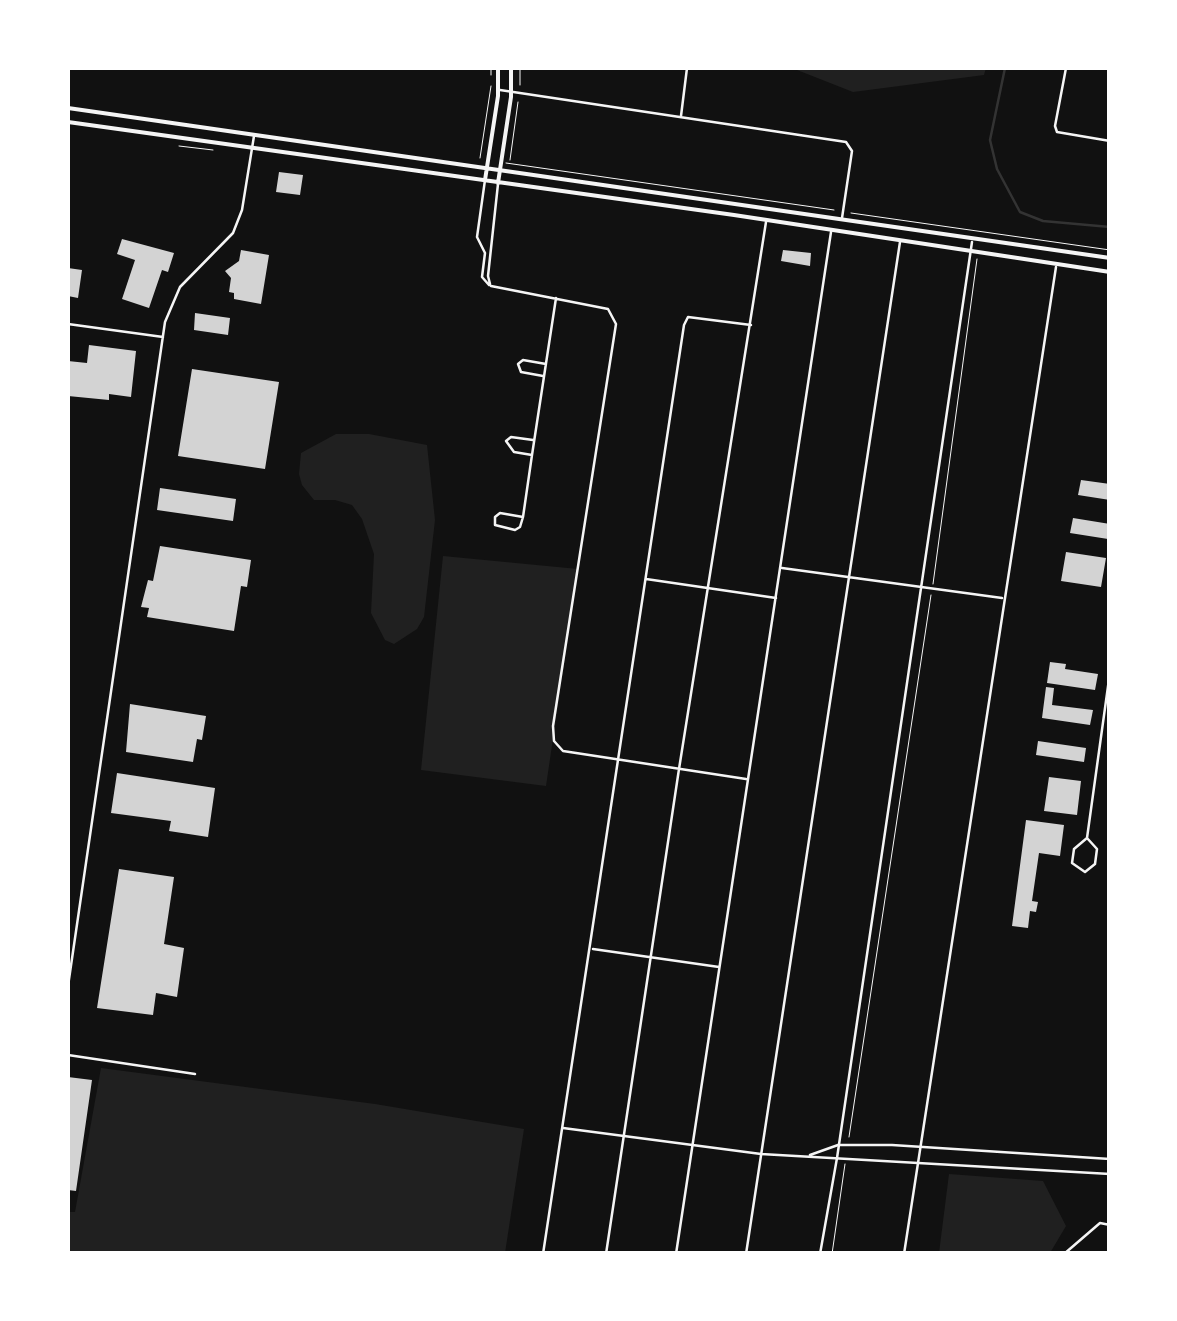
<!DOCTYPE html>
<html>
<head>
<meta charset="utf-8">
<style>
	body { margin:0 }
	#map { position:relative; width:1177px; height:1321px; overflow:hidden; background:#111; font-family:Quicksand,sans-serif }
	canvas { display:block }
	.frame { position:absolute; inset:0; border:70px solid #fff; pointer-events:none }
</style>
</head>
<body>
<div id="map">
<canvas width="1177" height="1321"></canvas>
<div class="frame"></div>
</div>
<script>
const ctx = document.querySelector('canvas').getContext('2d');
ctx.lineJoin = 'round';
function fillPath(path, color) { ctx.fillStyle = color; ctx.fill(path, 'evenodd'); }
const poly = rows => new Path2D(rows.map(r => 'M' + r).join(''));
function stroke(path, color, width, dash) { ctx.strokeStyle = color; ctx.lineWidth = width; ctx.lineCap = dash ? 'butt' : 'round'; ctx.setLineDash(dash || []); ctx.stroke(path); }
const green = poly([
	[792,68,986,68,984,75,853,92],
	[336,434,369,434,427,445,435,520,424,617,417,629,394,644,385,640,371,613,374,554,362,519,352,505,335,500,314,500,302,485,299,474,301,453],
	[443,556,578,569,546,786,421,770],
	[101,1068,375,1104,524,1129,505,1253,68,1253,68,1212,75,1212],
	[949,1174,1043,1181,1066,1226,1050,1253,939,1253]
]);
const stream = poly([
	[1005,68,990,140,997,169,1020,212,1043,221,1110,227]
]);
const building = poly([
	[279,172,303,175,300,195,276,192],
	[122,239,174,253,168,272,162,270,149,308,122,299,135,260,117,254],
	[241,250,269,255,261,304,234,299,234,293,229,292,231,278,225,271,239,261],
	[783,250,811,253,810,266,781,261],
	[68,268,82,270,78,298,68,296],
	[195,313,230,318,228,335,194,330],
	[89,345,136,351,131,397,109,394,109,400,68,396,68,361,87,363],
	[192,369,279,382,265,469,178,456],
	[1081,480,1110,484,1110,500,1078,495],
	[160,488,236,499,233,521,157,510],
	[1073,518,1110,524,1108,539,1070,533],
	[160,546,251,560,247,587,241,586,234,631,147,617,149,608,141,607,148,580,153,581],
	[1066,552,1106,558,1101,587,1061,581],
	[1050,662,1066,664,1065,669,1098,674,1095,690,1047,683],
	[1046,687,1054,688,1052,705,1093,710,1090,725,1042,718],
	[130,704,206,716,202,740,197,739,193,762,126,752],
	[1038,741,1086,748,1084,762,1036,755],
	[117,773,215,788,208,837,169,831,171,821,111,813],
	[1049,777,1081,781,1077,815,1044,811],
	[1026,820,1064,825,1060,856,1039,853,1032,901,1038,902,1036,912,1030,911,1028,928,1012,926],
	[119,869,174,877,164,944,184,948,177,997,156,993,153,1015,97,1008],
	[68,1077,92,1080,76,1191,68,1190]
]);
const path = poly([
	[491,68,491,75],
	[520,68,520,85],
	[179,146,213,150],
	[480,158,491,86],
	[510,160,518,102],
	[506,163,834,210],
	[851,213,1110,250],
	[933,584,977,259],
	[849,1137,931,595],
	[832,1254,845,1164]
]);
const minor = poly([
	[1066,68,1055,126,1057,132,1110,141],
	[500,90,846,142,852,151,842,218],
	[681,116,687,68],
	[485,180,477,237,485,253,482,277,489,285],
	[490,284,488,276,498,184],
	[491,286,608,309,616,324,553,726,554,741,563,751,746,779],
	[68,324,163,337],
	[543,376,521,372,518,364,523,360,546,364],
	[532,455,514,452,506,441,511,437,533,440],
	[523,517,500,513,495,517,495,525,515,530,520,527,523,517,532,455,556,298],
	[782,568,1002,598],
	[646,579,776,598],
	[1087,838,1097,849,1095,864,1085,872,1072,863,1074,849,1087,838,1110,672],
	[593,949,719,967],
	[68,986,165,322,180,287,233,233,242,210,254,136],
	[543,1254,684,325,688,317,751,325],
	[606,1254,679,769,766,222],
	[676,1254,831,232],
	[746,1254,900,242],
	[820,1254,837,1158,972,242],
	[904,1254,1056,267],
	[1064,1254,1100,1223,1110,1225]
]);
const tertiary = poly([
	[68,1055,195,1074],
	[563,1128,761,1154,1110,1174],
	[810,1155,838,1145,892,1145,1110,1159]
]);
const secondary = poly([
	[68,108,1110,258],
	[68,122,734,215,1110,272],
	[485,180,498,96,498,68],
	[498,183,511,97,511,68]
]);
fillPath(green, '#202020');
stroke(stream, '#333', 2.5);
fillPath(building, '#d3d3d3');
stroke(path, '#f5f5f5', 1);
stroke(minor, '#f5f5f5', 2.5);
stroke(tertiary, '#f5f5f5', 2.5);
stroke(secondary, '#f5f5f5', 4);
</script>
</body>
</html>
